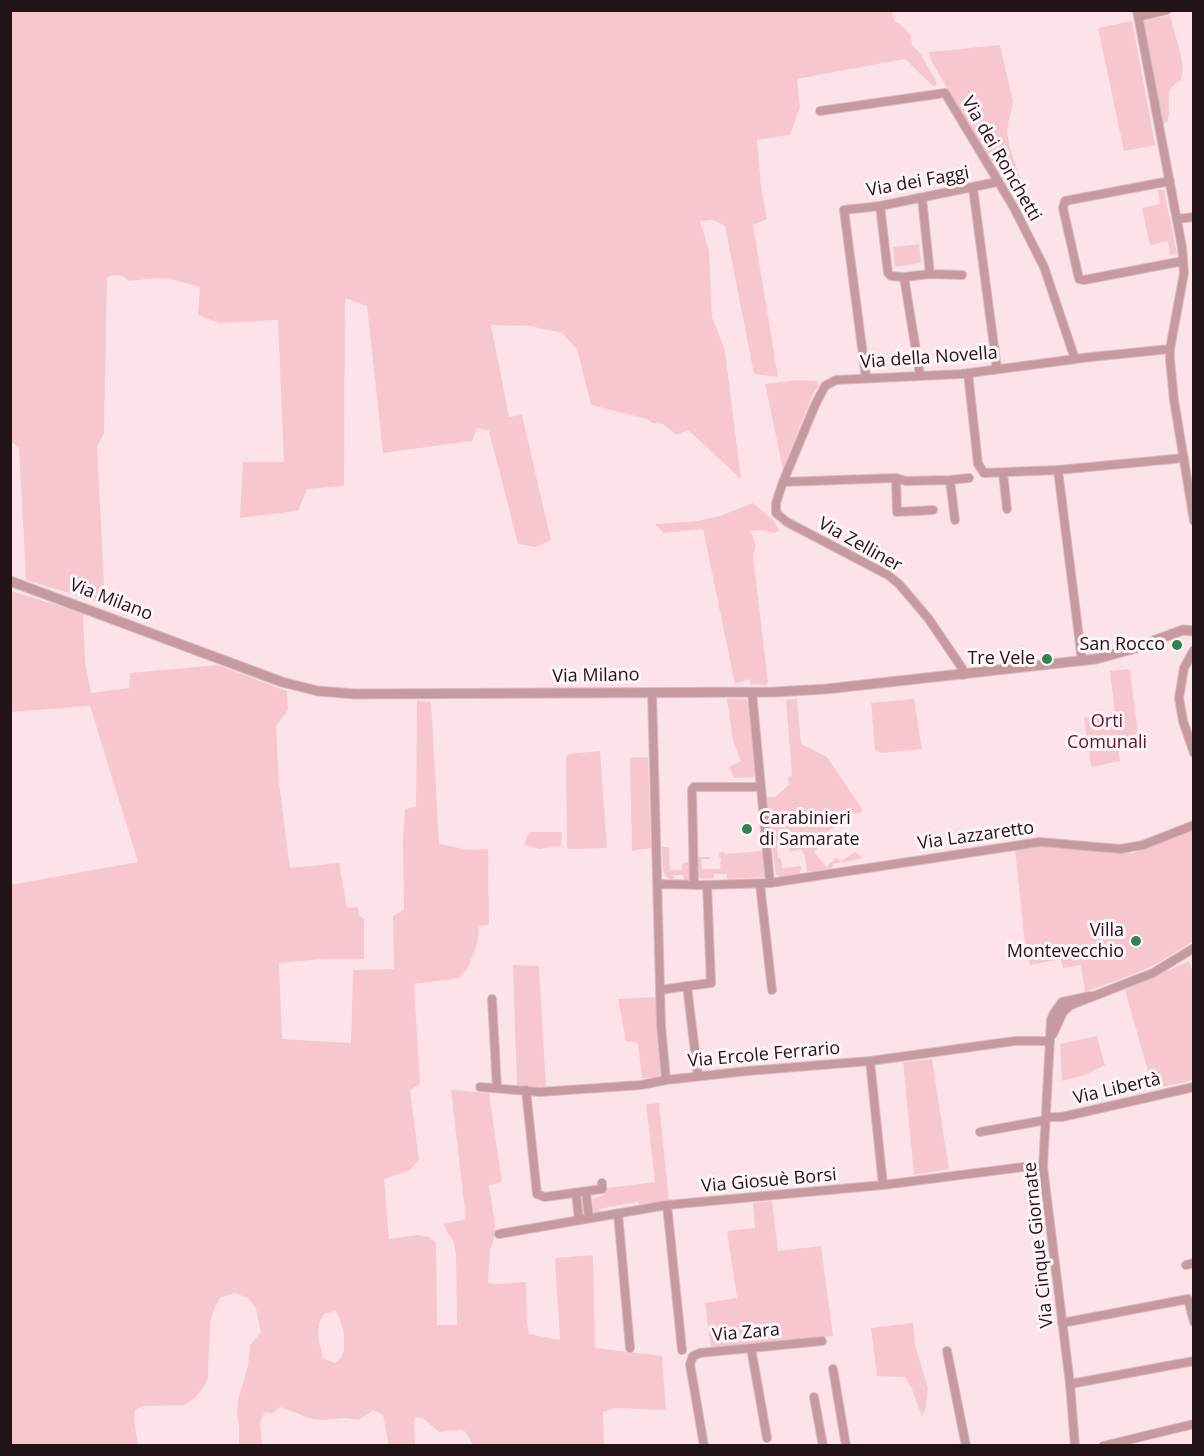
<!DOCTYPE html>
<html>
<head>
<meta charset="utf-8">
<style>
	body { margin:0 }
	#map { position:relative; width:1204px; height:1456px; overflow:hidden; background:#fde3e7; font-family:"Open Sans",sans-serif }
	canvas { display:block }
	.frame { position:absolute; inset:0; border:12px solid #211316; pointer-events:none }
</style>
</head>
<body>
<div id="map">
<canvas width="1204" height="1456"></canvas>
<div class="frame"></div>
</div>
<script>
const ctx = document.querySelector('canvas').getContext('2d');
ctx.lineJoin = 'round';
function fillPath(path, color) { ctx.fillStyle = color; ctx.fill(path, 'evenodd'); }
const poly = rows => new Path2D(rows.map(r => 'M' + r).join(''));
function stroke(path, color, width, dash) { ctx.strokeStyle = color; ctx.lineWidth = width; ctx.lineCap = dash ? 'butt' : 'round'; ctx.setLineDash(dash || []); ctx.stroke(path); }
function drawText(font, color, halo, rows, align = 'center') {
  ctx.font = font + ' "Open Sans",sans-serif'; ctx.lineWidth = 6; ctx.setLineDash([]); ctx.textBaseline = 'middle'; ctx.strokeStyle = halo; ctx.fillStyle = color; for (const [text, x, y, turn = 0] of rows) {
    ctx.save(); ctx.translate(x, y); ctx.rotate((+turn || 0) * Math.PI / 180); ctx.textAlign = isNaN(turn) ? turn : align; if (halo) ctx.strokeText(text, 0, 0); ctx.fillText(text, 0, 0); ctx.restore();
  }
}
const green = poly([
	[11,10,892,11,895,22,900,24,911,36,912,45,920,53,936,81,936,85,933,86,905,59,797,79,800,107,790,135,757,140,761,186,767,219,753,225,778,377,754,374,725,226,713,220,700,221,709,250,712,317,725,351,741,479,688,430,677,435,663,424,652,423,647,419,591,405,577,349,562,333,530,326,491,325,509,417,522,415,551,540,536,547,518,544,489,431,477,428,472,441,383,453,367,306,345,298,344,486,307,489,298,511,240,518,243,462,284,462,278,320,219,323,198,315,200,287,174,280,158,278,129,281,122,276,112,275,107,278,104,434,97,446,105,604,26,580,19,447,10,441],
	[1170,15,1181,56,1183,71,1181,80,1174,85,1169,91,1169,113,1168,121,1162,125,1143,21],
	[1132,21,1155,145,1124,151,1098,28],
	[1000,45,1013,101,1007,131,1010,149,1022,183,1005,189,931,60,929,52],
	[1158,190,1164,190,1177,254,1170,255,1168,241,1150,245,1142,208,1160,204],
	[919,244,921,263,895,267,893,247],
	[798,380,817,381,819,386,814,391,783,469,765,384],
	[753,503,773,520,779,530,775,533,761,530,751,531,756,546,753,556,768,682,766,685,750,684,750,679,735,684,703,529,664,533,655,524,697,521,720,516],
	[11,591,83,613,85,662,91,693,129,688,130,673,218,665,287,691,288,710,276,726,279,783,290,868,339,863,347,908,358,907,359,915,364,919,364,959,324,959,279,963,282,1039,351,1043,353,970,394,969,393,916,404,910,403,840,405,809,416,807,417,701,431,702,439,844,470,850,488,849,489,924,479,927,478,941,468,968,459,978,414,984,420,1084,410,1090,419,1160,410,1170,384,1179,389,1239,417,1235,429,1237,436,1243,437,1325,457,1325,456,1254,453,1240,447,1232,444,1224,466,1219,451,1090,489,1093,502,1182,489,1185,496,1231,490,1252,488,1283,497,1284,526,1282,527,1322,529,1334,560,1340,555,1258,593,1255,595,1348,662,1356,666,1410,615,1408,603,1412,604,1445,473,1445,466,1432,461,1430,439,1432,424,1419,417,1417,414,1419,415,1445,389,1446,383,1415,373,1410,359,1420,345,1418,321,1420,312,1419,280,1407,272,1414,265,1412,260,1422,262,1445,239,1445,239,1426,237,1415,238,1400,248,1366,250,1345,261,1332,256,1309,253,1304,248,1298,234,1293,220,1298,213,1312,210,1325,208,1378,205,1385,195,1398,184,1405,143,1406,135,1410,134,1419,138,1445,11,1445,10,885,138,862,90,706,11,712],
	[335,1311,340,1319,344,1334,344,1350,341,1358,335,1363,323,1358,318,1336,319,1323,324,1314],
	[1130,669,1139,743,1118,746,1120,761,1091,767,1084,718,1115,713,1110,671],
	[727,699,746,699,749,704,756,777,734,778,729,767,741,761,733,741],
	[797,699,801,744,827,757,863,811,861,813,852,813,822,836,820,841,822,845,814,852,826,867,836,858,841,861,855,852,863,858,833,864,832,868,807,872,805,856,801,849,790,852,789,846,777,847,778,858,781,859,782,868,802,866,799,874,780,877,776,874,772,845,769,845,765,797,775,797,789,785,788,777,792,776,786,700],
	[914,699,922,749,882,753,875,750,871,703],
	[600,751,607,848,567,849,566,758,568,754],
	[648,757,651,848,632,851,630,758],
	[1193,829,1193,941,1160,962,1134,974,1085,992,1081,965,1063,968,1061,959,1030,965,1024,935,1015,849,1048,846,1109,853,1133,853],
	[529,832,562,832,561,846,540,849,524,845],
	[662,847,669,847,670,870,682,870,682,864,690,861,691,876,688,880,684,880,683,875,674,875,674,879,671,880,665,876,663,869],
	[763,851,766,875,764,877,727,879,727,874,714,874,714,878,709,879,698,878,696,857,710,857,710,859,701,859,702,869,720,869,721,858,719,857,718,853,724,852,725,854],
	[1189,961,1194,975,1193,1080,1153,1089,1125,990],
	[513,965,539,966,546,1087,517,1086],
	[656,997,660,1075,656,1077,642,1078,638,1043,626,1041,618,999],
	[1097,1036,1105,1065,1085,1075,1062,1081,1060,1044],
	[932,1059,949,1169,914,1175,903,1062],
	[659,1103,669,1201,640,1206,638,1202,599,1209,599,1213,594,1214,592,1199,604,1195,606,1188,655,1182,646,1104],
	[772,1201,778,1251,821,1246,833,1336,711,1348,705,1303,737,1298,727,1231,755,1228,753,1203],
	[913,1323,915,1345,928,1388,926,1407,922,1416,911,1387,905,1377,877,1376,871,1328]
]);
const minor = poly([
	[1137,10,1182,247,1184,273,1170,349,1170,360,1174,400,1194,521],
	[1138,17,1167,10],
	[820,111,945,93,1013,206,1044,267,1075,359],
	[1170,181,1065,201,1063,208,1079,279,1084,280,1183,261],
	[973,188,997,369],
	[880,206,888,273,891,276,904,277,930,274,922,198],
	[1177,219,1194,217],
	[930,274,962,275],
	[904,277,920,375],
	[968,373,978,464,984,473,1058,470,1184,458],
	[866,378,844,210,880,206,997,182],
	[1058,470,1082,661],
	[1003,473,1007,509],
	[896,478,897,512,933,510],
	[783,482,896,478,906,481,950,480],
	[955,520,950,480,969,478],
	[1194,650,1184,668,1179,698,1183,721,1194,753],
	[963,675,962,668,928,618,899,584,888,575,787,522,776,513,776,503,783,482,815,405,825,386,836,380,962,374,1091,357,1170,349],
	[652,692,661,1025,666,1080],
	[752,692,770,883],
	[658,884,707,885,770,883,1040,842,1120,849,1143,845,1194,825],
	[760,884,772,990],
	[694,885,692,790,694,787,761,787],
	[661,990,687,986],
	[492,999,497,1088],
	[1053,1034,1063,1012,1071,1005,1153,973,1194,948],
	[870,1061,883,1185],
	[698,1076,687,986,711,983,707,885],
	[480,1087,540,1092,641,1085,666,1080,748,1071,870,1061,1015,1041,1050,1041],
	[526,1090,537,1194,545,1197,602,1189,602,1183],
	[1047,1117,1062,1117,1194,1087],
	[980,1132,1046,1120],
	[586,1192,589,1218],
	[576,1194,579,1220],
	[667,1205,682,1350],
	[618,1213,630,1348],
	[499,1234,667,1205,883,1185,1031,1166,1043,1167],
	[1186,1265,1194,1263],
	[1062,1323,1188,1299,1194,1322],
	[751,1348,767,1438],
	[947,1351,966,1446],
	[833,1369,846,1446],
	[1070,1384,1194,1361],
	[814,1397,823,1446],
	[704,1446,690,1364,693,1356,700,1353,822,1341],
	[1075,1446,1070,1384,1043,1167,1051,1020,1054,1013,1062,1002,1090,996],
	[1103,1446,1194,1424]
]);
const tertiary = poly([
	[10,581,282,682,318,691,355,694,775,692,826,689,1096,659,1129,650,1183,630,1194,631]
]);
const markers = [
	[1177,645,6,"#328253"],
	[1047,659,6,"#328253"],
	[747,829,6,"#328253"],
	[1136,941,6,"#328253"]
];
const streetNames = [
	["Via dei Ronchetti",1001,159,60],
	["Via dei Faggi",918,182,-10],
	["Via della Novella",929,358,-4],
	["Via Zelliner",860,545,29],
	["Via Milano",111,600,21],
	["Via Milano",596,676,-1],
	["Via Lazzaretto",976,836,-8],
	["Via Ercole Ferrario",764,1055,-5],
	["Via Libertà",1117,1089,-13],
	["Via Giosuè Borsi",769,1181,-5],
	["Via Cinque Giornate",1039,1245,-96],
	["Via Zara",746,1333,-5]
];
const poiNames = [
	["San Rocco",1165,645],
	["Tre Vele",1035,659],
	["Carabinieri",759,819,"left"],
	["di Samarate",759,840,"left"],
	["Villa",1124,931],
	["Montevecchio",1124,952]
];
const parkNames = [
	["Orti",1107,722],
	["Comunali",1107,743]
];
fillPath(green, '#f6c7ce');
stroke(minor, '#d5bec1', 10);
stroke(tertiary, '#d5bec1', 11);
stroke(minor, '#c79aa1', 8);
stroke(tertiary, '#c79aa1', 9);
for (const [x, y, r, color] of markers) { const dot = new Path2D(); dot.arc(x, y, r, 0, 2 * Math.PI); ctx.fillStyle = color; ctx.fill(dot); stroke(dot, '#fef5f7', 2); }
drawText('18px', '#211316', '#fef5f7', streetNames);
drawText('18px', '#211316', '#fef5f7', poiNames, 'right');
drawText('18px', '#680f2c', '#fef5f7', parkNames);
</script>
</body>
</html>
